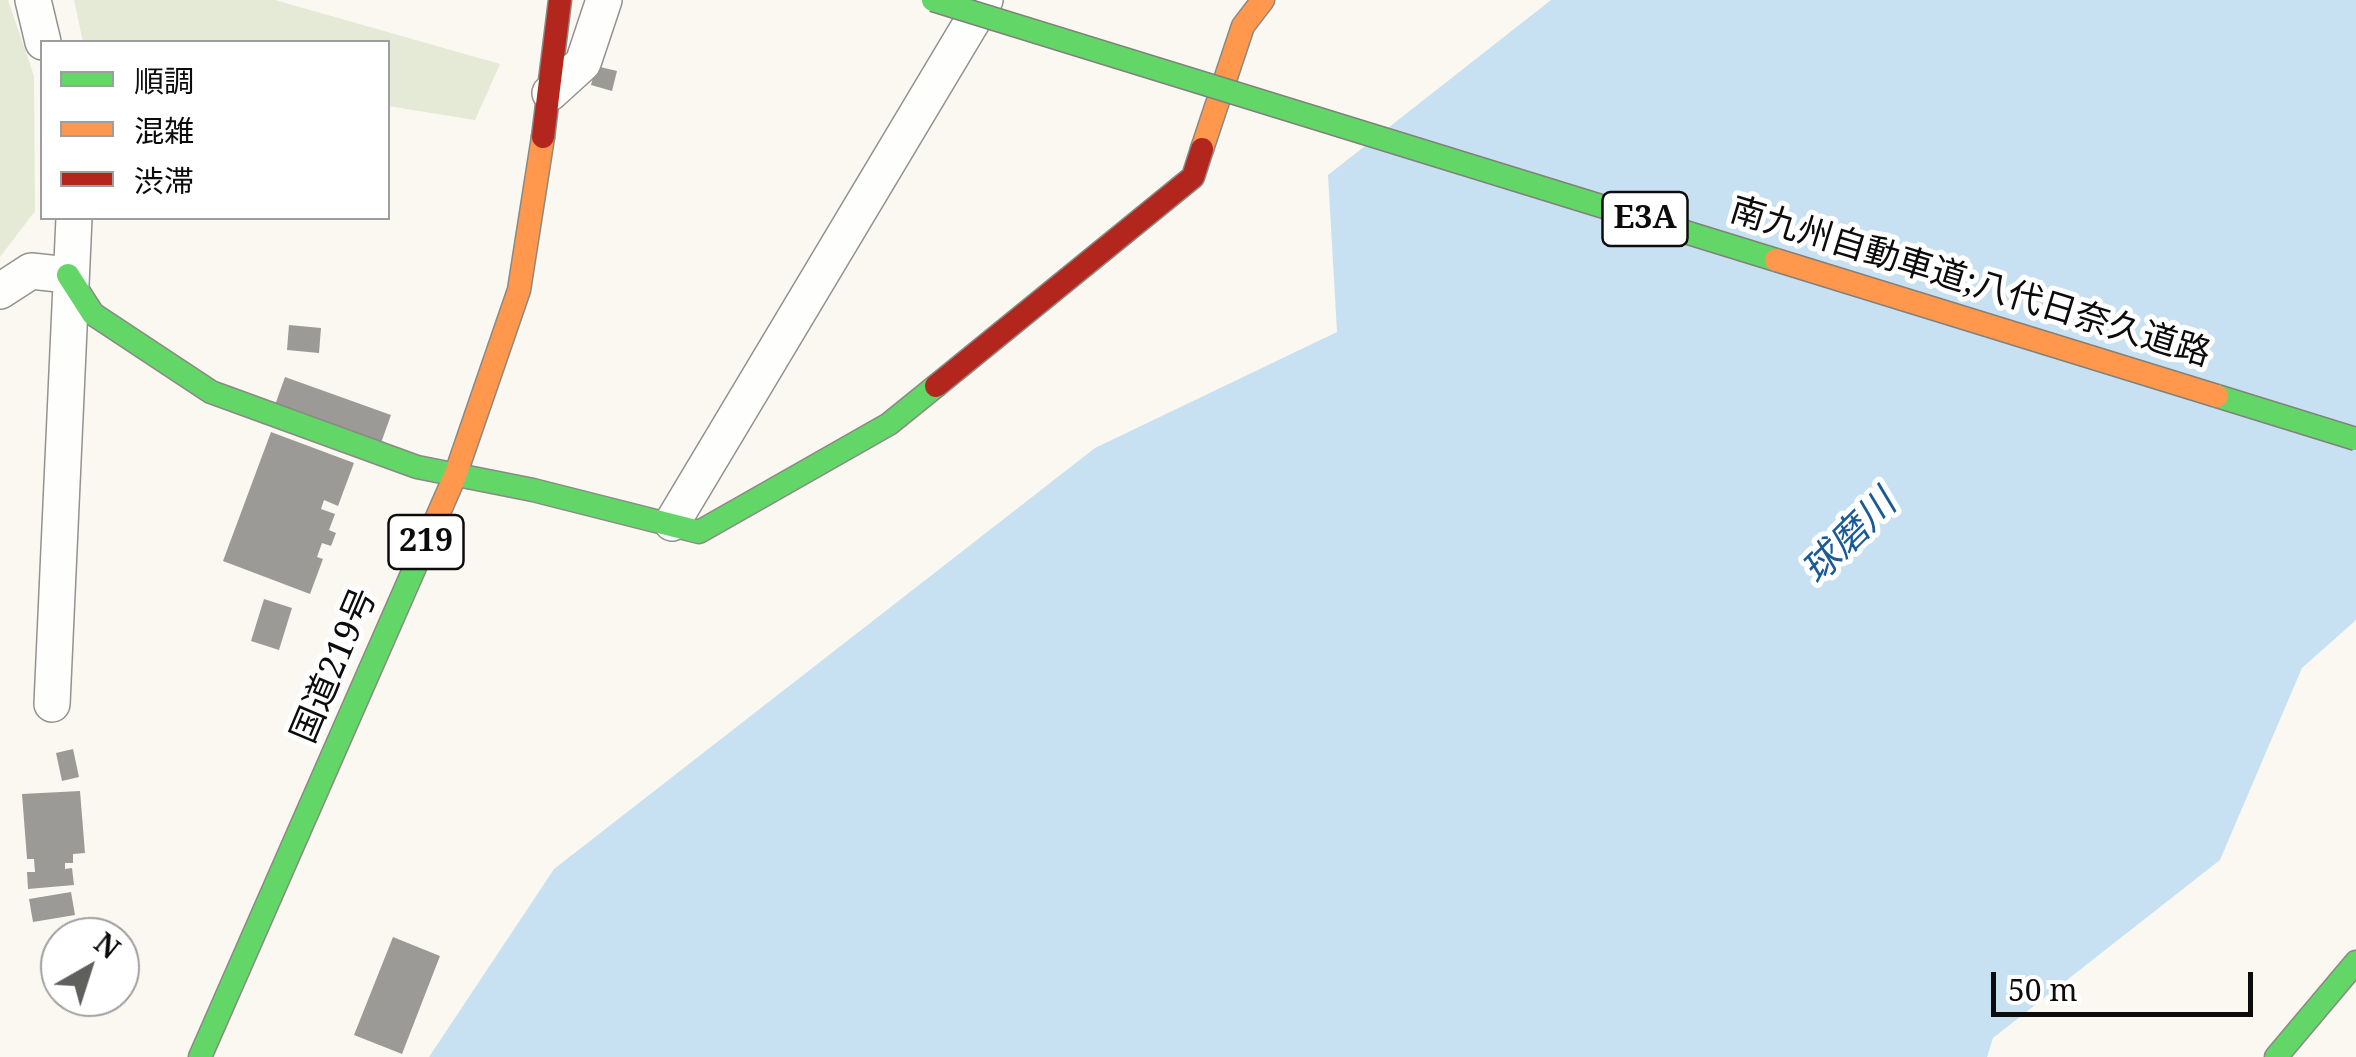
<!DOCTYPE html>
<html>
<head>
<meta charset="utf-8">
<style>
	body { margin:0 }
	#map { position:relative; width:2356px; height:1057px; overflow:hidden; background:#faf8f0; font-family:"Noto Serif","Noto Sans JP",serif }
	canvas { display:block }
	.legend { position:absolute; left:40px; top:40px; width:350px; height:180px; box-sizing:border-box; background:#fff; border:2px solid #9e9e9e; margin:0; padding:12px 18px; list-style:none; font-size:30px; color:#0c0c0c }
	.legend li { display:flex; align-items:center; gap:20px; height:50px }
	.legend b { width:50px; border:2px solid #9e9e9e }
	.north { position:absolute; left:40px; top:917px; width:100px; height:100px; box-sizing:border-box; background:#fff; border:2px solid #9e9e9e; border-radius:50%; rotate:39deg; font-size:28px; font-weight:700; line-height:40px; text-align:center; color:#0c0c0c }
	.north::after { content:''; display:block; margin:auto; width:35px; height:45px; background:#5f5f5c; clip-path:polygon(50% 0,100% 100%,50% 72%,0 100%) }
	.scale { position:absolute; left:1991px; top:972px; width:262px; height:45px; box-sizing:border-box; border:5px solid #0c0c0c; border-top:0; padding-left:12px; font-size:30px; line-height:35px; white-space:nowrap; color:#0c0c0c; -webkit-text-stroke:8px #fff; paint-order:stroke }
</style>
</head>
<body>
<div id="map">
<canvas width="2356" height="1057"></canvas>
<ul class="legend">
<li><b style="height:12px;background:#63d668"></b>順調</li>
<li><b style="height:12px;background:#ff974d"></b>混雑</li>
<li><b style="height:12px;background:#b3261e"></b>渋滞</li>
</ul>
<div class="north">N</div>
<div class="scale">50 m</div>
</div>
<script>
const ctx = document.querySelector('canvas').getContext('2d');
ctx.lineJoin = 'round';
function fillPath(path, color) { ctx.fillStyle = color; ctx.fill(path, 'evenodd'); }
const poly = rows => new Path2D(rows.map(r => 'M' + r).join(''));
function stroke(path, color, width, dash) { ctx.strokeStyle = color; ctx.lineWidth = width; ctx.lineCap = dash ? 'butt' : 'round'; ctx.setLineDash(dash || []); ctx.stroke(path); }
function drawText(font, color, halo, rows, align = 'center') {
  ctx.font = font + ' "Noto Serif","Noto Sans JP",serif'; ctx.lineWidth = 10; ctx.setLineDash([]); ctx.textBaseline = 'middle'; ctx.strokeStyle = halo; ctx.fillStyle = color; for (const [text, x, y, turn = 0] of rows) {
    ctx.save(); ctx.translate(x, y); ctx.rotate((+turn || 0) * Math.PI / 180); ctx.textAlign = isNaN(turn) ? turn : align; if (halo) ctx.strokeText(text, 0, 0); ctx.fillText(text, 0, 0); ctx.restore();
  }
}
const cemetery = poly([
	[0,0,8,0,34,76,35,211,0,257],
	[74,0,275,0,500,64,475,120,388,106,388,42,83,42]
]);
const water = poly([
	[1551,0,2356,0,2356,620,2302,668,2220,860,1993,1038,1987,1057,429,1057,554,869,1095,448,1337,332,1328,175]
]);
const building = poly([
	[596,66,617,71,612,91,591,85],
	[289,325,321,328,319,353,287,350],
	[285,377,391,415,381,443,275,405],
	[271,432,354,463,338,506,324,500,321,509,335,514,329,530,336,533,331,546,322,543,317,557,323,559,310,594,223,561],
	[264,599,292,608,279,650,251,641],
	[73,749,79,777,62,781,56,753],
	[80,791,85,853,73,854,73,863,65,863,65,869,72,868,74,885,28,889,27,872,35,872,34,859,27,859,22,794],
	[71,892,75,915,33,922,29,899],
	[393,937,440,956,402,1054,354,1035]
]);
const street = poly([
	[33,0,43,42],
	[550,93,583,63,604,0],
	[0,291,31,271,68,275],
	[672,523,985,0],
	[52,704,74,218]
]);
const fast = poly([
	[68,275,93,314,211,392,417,467,533,490,699,532,889,424,936,386],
	[200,1057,419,558],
	[2276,1057,2356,962]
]);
const slow = poly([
	[1202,149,1243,26,1263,0],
	[419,558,455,476,519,290,543,137]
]);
const jam = poly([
	[543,137,560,0],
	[936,386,1193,177,1202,149]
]);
const fastBridge = poly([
	[933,0,1776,260],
	[2217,396,2356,439]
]);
const slowBridge = poly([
	[1776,260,2217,396]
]);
const shields = [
	[1645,219,85],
	[426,542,75]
];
const shieldNames = [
	["E3A",1645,219],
	["219",426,542]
];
const streetNames = [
	["南九州自動車道;八代日奈久道路",1970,283,17],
	["国道219号",335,666,-67]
];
const waterNames = [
	["球磨川",1850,538,-45]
];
fillPath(cemetery, '#e4ead5');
fillPath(water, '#c8e1f2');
fillPath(building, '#9c9a96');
stroke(street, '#93928f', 38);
stroke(fast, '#8a8985', 25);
stroke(slow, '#8a8985', 25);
stroke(jam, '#8a8985', 25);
stroke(street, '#fefefd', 35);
stroke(fast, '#63d668', 22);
stroke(slow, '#ff974d', 22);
stroke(jam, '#b3261e', 22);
stroke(fastBridge, '#80807c', 25, []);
stroke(slowBridge, '#80807c', 25, []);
stroke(fastBridge, '#63d668', 22);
stroke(slowBridge, '#ff974d', 22);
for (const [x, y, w] of shields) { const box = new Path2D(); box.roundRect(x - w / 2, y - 27, w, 54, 8); ctx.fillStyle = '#fff'; ctx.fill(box); stroke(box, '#0c0c0c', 2.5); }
drawText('bold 32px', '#0c0c0c', null, shieldNames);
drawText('35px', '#0c0c0c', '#fff', streetNames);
drawText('italic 38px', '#1b5a98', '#fff', waterNames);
</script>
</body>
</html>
